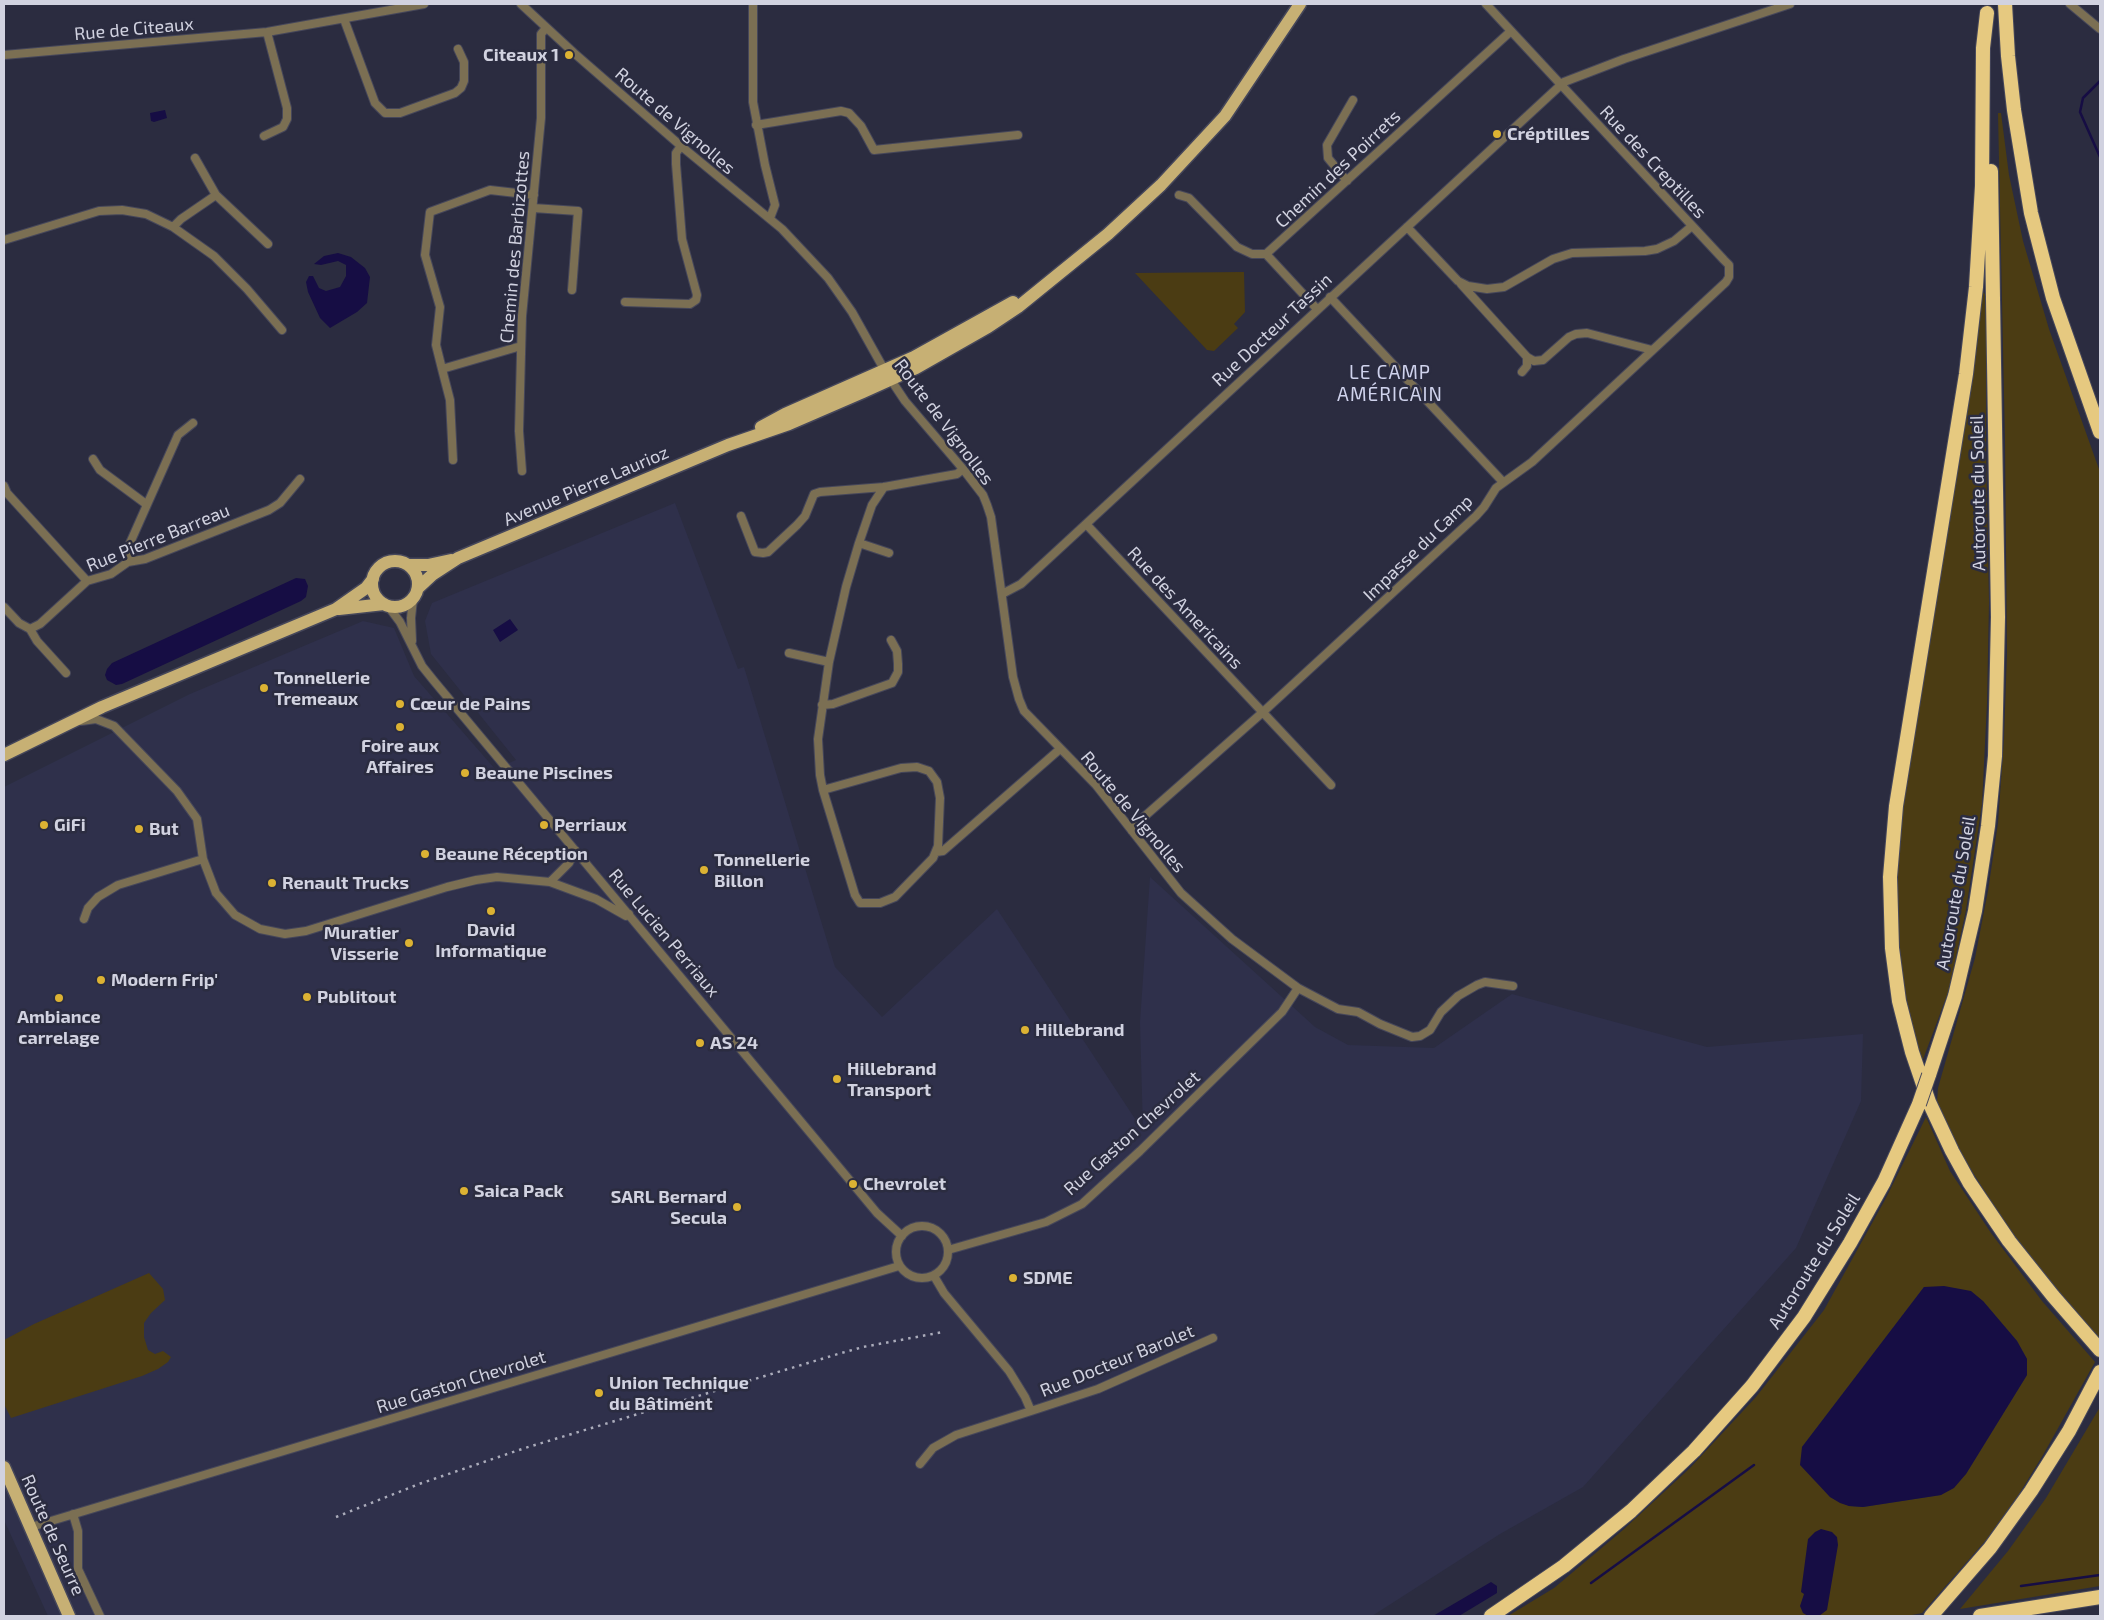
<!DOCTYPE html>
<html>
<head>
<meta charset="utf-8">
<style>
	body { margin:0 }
	#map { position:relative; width:2104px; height:1620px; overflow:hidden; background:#2b2c40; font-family:"Exo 2",sans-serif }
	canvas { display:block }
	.frame { position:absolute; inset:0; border:5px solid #d1d2e0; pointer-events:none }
</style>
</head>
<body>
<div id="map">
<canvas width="2104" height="1620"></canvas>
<div class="frame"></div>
</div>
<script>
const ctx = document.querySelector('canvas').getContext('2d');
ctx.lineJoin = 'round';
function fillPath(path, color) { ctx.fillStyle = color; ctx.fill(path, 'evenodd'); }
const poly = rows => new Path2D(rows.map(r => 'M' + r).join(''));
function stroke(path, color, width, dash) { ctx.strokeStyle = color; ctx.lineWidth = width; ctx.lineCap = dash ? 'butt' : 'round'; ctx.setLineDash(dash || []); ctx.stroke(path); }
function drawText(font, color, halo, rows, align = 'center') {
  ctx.font = font + ' "Exo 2",sans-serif'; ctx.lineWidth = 5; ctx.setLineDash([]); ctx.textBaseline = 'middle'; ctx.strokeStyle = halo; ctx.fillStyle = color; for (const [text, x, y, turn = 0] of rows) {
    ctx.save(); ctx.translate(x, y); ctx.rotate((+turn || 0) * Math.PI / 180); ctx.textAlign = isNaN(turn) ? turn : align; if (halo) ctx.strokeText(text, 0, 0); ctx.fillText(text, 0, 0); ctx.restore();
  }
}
const built = poly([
	[675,503,738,669,744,667,835,967,882,1017,997,909,1143,1131,1140,1022,1150,877,1315,1027,1348,1045,1434,1048,1512,994,1707,1047,1863,1034,1861,1101,1796,1248,1583,1487,1500,1534,1372,1616,48,1616,4,1520,4,787,190,694,363,621,394,628,414,676,495,769,516,760,431,654,425,621,432,603]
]);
const green = poly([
	[1998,113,2001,113,2009,175,2023,241,2049,329,2100,472,2100,1340,2054,1288,2013,1236,1954,1143,1937,1102,1938,1088,1975,958,1988,891,1998,823,2004,739,2007,653,2005,441],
	[1244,272,1245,312,1234,324,1238,328,1214,351,1207,350,1135,273],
	[1982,291,1986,295,1986,451,1989,602,1987,703,1982,804,1966,910,1949,990,1922,1062,1917,1048,1899,971,1896,885,1904,789,1933,623,1958,463],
	[1926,1117,1950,1171,1991,1233,2042,1301,2095,1362,2043,1455,2019,1494,1986,1540,1922,1613,1907,1616,1508,1616,1554,1588,1623,1530,1690,1468,1756,1397,1824,1310,1886,1198],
	[1924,1287,1983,1301,2017,1341,2027,1359,2027,1375,1966,1474,1941,1495,1863,1507,1849,1506,1830,1497,1818,1483,1802,1447],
	[149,1273,163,1289,165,1300,151,1313,144,1323,144,1337,148,1350,155,1354,163,1351,171,1357,168,1362,158,1369,142,1376,11,1418,4,1404,4,1340,34,1324],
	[2100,1407,2100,1586,1960,1609,2008,1551,2046,1498]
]);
const water = poly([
	[165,110,167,118,154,122,151,121,150,113],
	[338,253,351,257,365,268,370,277,367,303,357,312,330,328,320,318,308,292,306,282,309,276,313,276,319,288,326,291,340,287,346,276,346,265,338,261,321,265,314,264,324,256],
	[296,578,305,579,308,586,306,597,301,601,122,684,116,685,107,680,105,675,107,669,112,663],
	[510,619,518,630,500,642,493,630],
	[1944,1286,1971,1291,1983,1301,2017,1341,2027,1359,2027,1375,1966,1474,1954,1488,1941,1495,1863,1507,1849,1506,1840,1503,1830,1497,1800,1465,1802,1447,1924,1287],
	[1821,1529,1832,1532,1837,1537,1838,1545,1827,1610,1819,1616,1808,1616,1803,1613,1800,1606,1804,1594,1801,1592,1808,1539,1815,1532],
	[1491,1582,1497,1586,1497,1593,1459,1616,1433,1616]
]);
const stream = poly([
	[2100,81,2083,98,2080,112,2100,157],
	[1591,1583,1754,1465],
	[2021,1586,2100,1575]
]);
const minor = poly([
	[521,4,574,53,681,146,782,229,828,278,852,312,885,371,905,401,963,469,983,495,987,505,991,517,1013,677,1019,699,1024,711,1096,785,1181,893,1232,939,1298,988,1282,1012,1140,1151,1082,1204,1046,1222,948,1250],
	[753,4,753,102,765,165,775,205,770,218],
	[2070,4,2100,29],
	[344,19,375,103,385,113,400,113,455,93,461,88,464,81,464,62,458,49],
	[4,55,267,32,424,4],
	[756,125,841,111,849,113,861,126,874,150,1018,135],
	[264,136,283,127,287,119,287,108,267,32],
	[195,158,216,195,268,244],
	[1347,181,1328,158,1327,145,1353,100],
	[1179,195,1189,198,1237,247,1252,254,1266,254,1511,31],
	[533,208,578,211,572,290],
	[173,227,181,219,216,195],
	[1407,227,1458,281,1468,286,1487,289,1504,287,1553,259,1572,253,1645,251,1657,249,1674,241,1692,226],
	[4,240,99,211,122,210,146,214,173,227,214,256,247,289,282,330],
	[1266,254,1317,309],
	[1461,284,1527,357,1534,361,1543,360,1569,337,1576,334,1587,333,1652,350],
	[1330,297,1503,482],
	[625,302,690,304,696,300,697,295,682,239,676,164,676,153,681,146],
	[521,346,442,369,436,345,440,307,425,255,430,212,490,190,534,195],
	[442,369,450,400,453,460],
	[1522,372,1527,366,1527,357],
	[93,459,100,470,146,504],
	[522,471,519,431,522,316,541,118,541,34,546,28],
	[4,486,7,493,87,581],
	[741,516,755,552,763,553,768,552,797,525,805,516,814,494,820,492,884,487,957,474,963,469],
	[1086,524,1331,785],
	[859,543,889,553],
	[128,562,130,543,178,435,193,423],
	[1002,594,1021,584,1086,524,1564,82,1624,59,1790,4],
	[388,606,400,622,422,666,434,681,877,1213,902,1236],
	[4,607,19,623,30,629,37,641,66,673],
	[30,629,40,624,87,581,111,574,128,562,145,559,269,510,280,503,300,479],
	[412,641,411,618,413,599],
	[789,653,829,662],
	[822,705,833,704,892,683,898,672,898,664,897,651,891,640],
	[81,721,96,719,114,726,177,791,197,819,203,859,216,893,235,915,260,929,285,934,306,931,447,887,476,880,497,877,550,882,596,899,626,916,629,914],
	[823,790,901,768,917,767,929,771,937,782,940,798,938,846,933,858,895,897,880,903,860,903,855,895,823,790,820,775,818,739,829,662,846,587,859,543,872,505,884,487],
	[1132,831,1137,823,1263,712,1476,516,1484,507,1496,488,1532,462,1726,282,1729,277,1729,265,1724,260,1486,4],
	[936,852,943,851,1060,749],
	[550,882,569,863,575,850],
	[84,919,88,908,98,897,118,885,203,859],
	[1298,988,1338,1009,1358,1012,1380,1024,1412,1037,1420,1036,1430,1030,1441,1012,1458,996,1477,985,1485,982,1513,986],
	'896 1252a26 26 0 1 1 52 0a26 26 0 1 1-52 0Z',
	[934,1276,944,1293,1009,1371,1025,1397,1031,1411,1098,1389,1213,1338],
	[920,1464,933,1448,956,1435,1031,1411],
	[73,1514,78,1531,78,1569,100,1616],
	[31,1527,899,1266]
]);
const primary = poly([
	[761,427,785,414,914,357,1013,302],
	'372 584a23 23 0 1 1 46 0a23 23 0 1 1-46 0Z',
	[408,565,428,565,451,560],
	[418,588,432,575,458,558,728,445,789,424,863,392,916,368,988,327,1018,307,1108,234,1161,185,1225,116,1300,4],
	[339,609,384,604],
	[4,755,102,707,336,609,366,588,373,579],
	[4,1467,69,1616]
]);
const motorway = poly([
	[2005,4,2008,56,2014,110,2031,213,2053,298,2100,432],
	[1987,13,1983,48,1982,186,1976,287,1966,374,1896,806,1890,877,1892,948,1899,1001,1912,1052,1929,1102,1952,1151,1969,1182,2009,1241,2053,1296,2100,1350],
	[1929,1075,1955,996,1975,911,1988,826,1995,756,1998,617,1991,171],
	[1491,1616,1564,1566,1631,1511,1694,1451,1752,1386,1804,1317,1850,1243,1884,1182,1919,1104],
	[1931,1616,1990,1548,2031,1491,2069,1431,2100,1372],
	[1980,1616,2100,1597]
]);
const rail = poly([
	[336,1517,419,1484,525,1448,838,1354,863,1347,943,1332]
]);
const motorwayBridge = poly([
	[1919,1104,1929,1075]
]);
const markers = [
	[569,55,5,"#dcb233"],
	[1497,134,5,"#dcb233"],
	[264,688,5,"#dcb233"],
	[400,704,5,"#dcb233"],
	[400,727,5,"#dcb233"],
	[465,773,5,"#dcb233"],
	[44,825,5,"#dcb233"],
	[544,825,5,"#dcb233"],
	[139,829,5,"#dcb233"],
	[425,854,5,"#dcb233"],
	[704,870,5,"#dcb233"],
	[272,883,5,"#dcb233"],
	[491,911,5,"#dcb233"],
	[409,943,5,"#dcb233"],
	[101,980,5,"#dcb233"],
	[307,997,5,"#dcb233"],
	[59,998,5,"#dcb233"],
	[1025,1030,5,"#dcb233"],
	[700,1043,5,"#dcb233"],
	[837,1079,5,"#dcb233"],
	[853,1184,5,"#dcb233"],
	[464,1191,5,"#dcb233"],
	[737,1207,5,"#dcb233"],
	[1013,1278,5,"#dcb233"],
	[599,1393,5,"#dcb233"]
];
const streetNames = [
	["Rue de Citeaux",134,29,-5],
	["Route de Vignolles",675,121,41],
	["Rue des Creptilles",1653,162,47],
	["Chemin des Poirrets",1338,169,-43],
	["Chemin des Barbizottes",515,247,-85],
	["Rue Docteur Tassin",1272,330,-43],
	["Route de Vignolles",944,422,53],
	["Avenue Pierre Laurioz",586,486,-23],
	["Autoroute du Soleil",1978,493,-91],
	["Rue Pierre Barreau",158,538,-22],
	["Impasse du Camp",1418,548,-44],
	["Rue des Americains",1185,608,47],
	["Route de Vignolles",1133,812,50],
	["Autoroute du Soleil",1956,893,-80],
	["Rue Lucien Perriaux",664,933,50],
	["Rue Gaston Chevrolet",1132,1133,-42],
	["Autoroute du Soleil",1814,1261,-58],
	["Rue Docteur Barolet",1117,1361,-22],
	["Rue Gaston Chevrolet",461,1382,-17],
	["Route de Seurre",53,1535,66]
];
const poiNames = [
	["Citeaux 1",559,55,"right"],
	["Créptilles",1507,134],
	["Tonnellerie",274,678],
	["Tremeaux",274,699],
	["Cœur de Pains",410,704],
	["Foire aux",400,746,"center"],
	["Affaires",400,767,"center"],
	["Beaune Piscines",475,773],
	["GiFi",54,825],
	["Perriaux",554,825],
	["But",149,829],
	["Beaune Réception",435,854],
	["Tonnellerie",714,860],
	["Billon",714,881],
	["Renault Trucks",282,883],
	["David",491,930,"center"],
	["Informatique",491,951,"center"],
	["Muratier",399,933,"right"],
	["Visserie",399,954,"right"],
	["Modern Frip'",111,980],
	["Publitout",317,997],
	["Ambiance",59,1017,"center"],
	["carrelage",59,1038,"center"],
	["Hillebrand",1035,1030],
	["AS 24",710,1043],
	["Hillebrand",847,1069],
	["Transport",847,1090],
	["Chevrolet",863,1184],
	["Saica Pack",474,1191],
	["SARL Bernard",727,1197,"right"],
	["Secula",727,1218,"right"],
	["SDME",1023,1278],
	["Union Technique",609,1383],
	["du Bâtiment",609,1404]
];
const neighbourhoodNames = [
	["LE CAMP",1390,373],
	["AMÉRICAIN",1390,395]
];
fillPath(built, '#2f304b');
fillPath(green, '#4b3c13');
fillPath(water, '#160d44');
stroke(stream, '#160d44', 2.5);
stroke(minor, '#46475a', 10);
stroke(primary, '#46475a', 15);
stroke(motorway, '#46475a', 16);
stroke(minor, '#7b6f53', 8);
stroke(primary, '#c7b074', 12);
stroke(motorway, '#e6c980', 14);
stroke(rail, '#abacbb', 2.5, [2.5, 5]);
stroke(motorwayBridge, '#46475a', 16, []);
stroke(motorwayBridge, '#e6c980', 14);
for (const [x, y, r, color] of markers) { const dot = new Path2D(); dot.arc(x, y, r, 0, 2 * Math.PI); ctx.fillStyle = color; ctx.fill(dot); stroke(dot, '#2b2c40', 2); }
drawText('18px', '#d1d2e0', '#2b2c40', streetNames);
drawText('bold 18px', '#d1d2e0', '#2b2c40', poiNames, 'left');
ctx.letterSpacing = '1px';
drawText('19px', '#d0d3ed', '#2b2c40', neighbourhoodNames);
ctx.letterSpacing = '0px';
</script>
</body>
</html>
